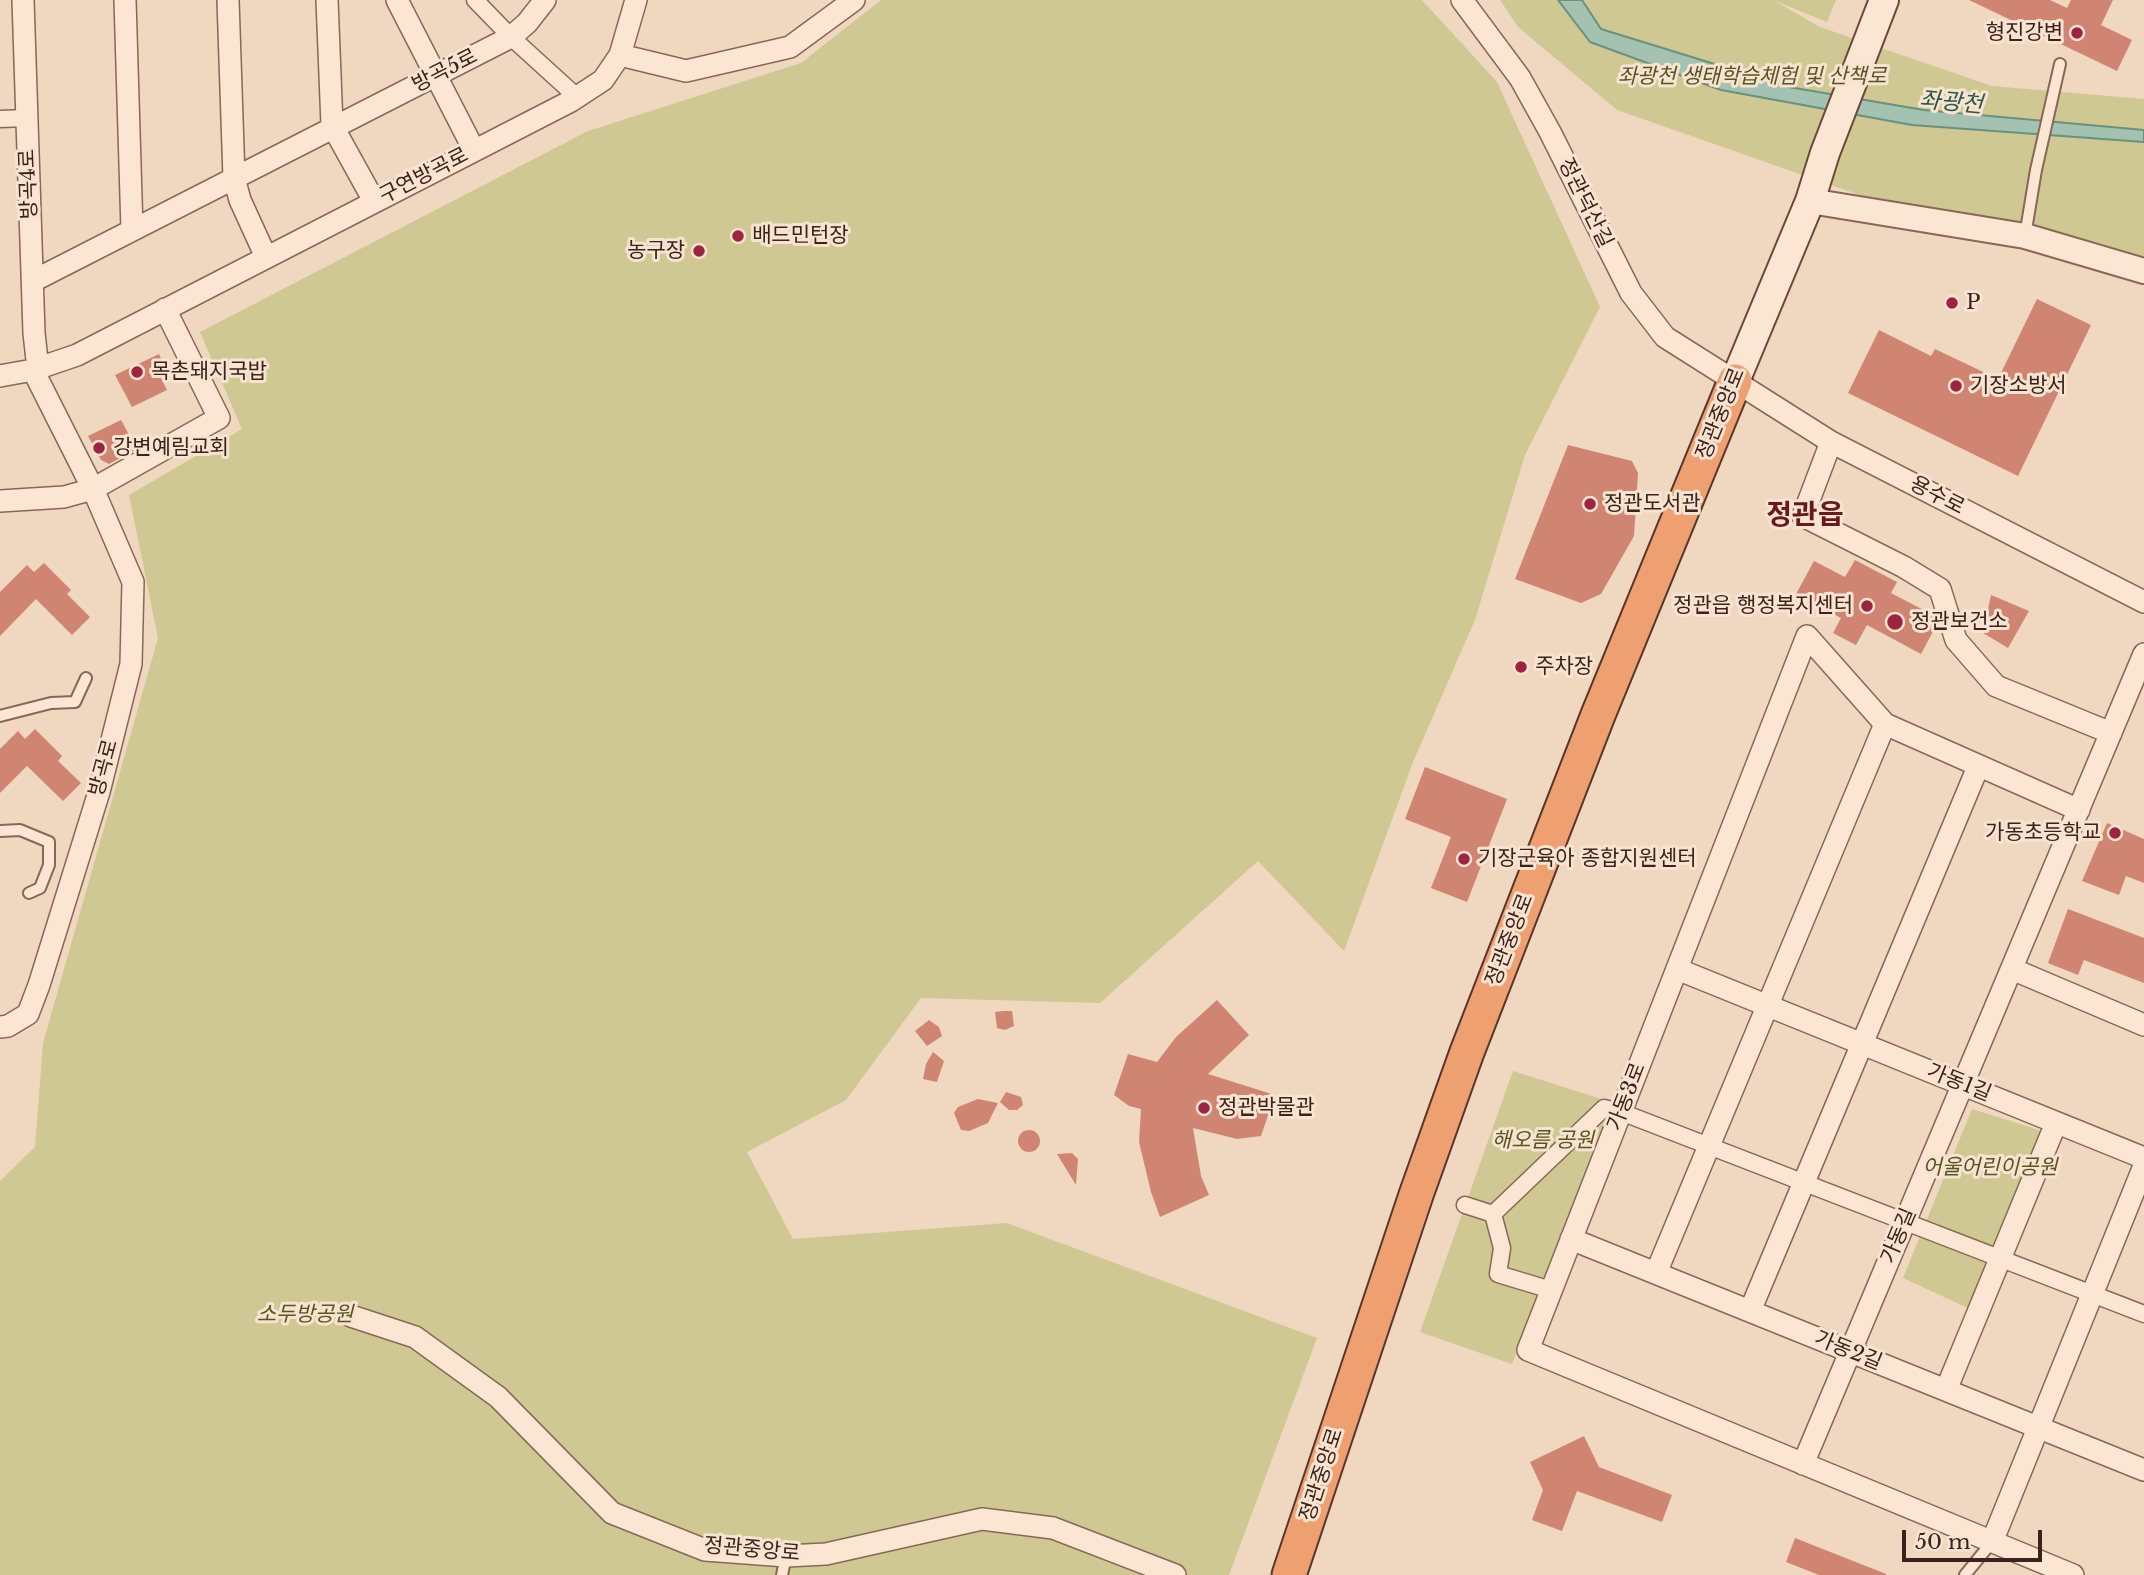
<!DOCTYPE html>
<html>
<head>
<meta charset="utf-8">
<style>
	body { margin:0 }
	#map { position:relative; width:2144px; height:1575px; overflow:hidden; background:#f0d7c0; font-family:"Libre Baskerville",serif }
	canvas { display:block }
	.scale { position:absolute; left:1902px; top:1530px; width:140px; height:32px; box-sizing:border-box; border:4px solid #39231c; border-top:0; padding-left:9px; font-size:21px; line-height:24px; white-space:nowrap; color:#39231c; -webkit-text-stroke:5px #f7e3d0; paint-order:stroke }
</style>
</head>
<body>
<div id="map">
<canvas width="2144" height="1575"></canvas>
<div class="scale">50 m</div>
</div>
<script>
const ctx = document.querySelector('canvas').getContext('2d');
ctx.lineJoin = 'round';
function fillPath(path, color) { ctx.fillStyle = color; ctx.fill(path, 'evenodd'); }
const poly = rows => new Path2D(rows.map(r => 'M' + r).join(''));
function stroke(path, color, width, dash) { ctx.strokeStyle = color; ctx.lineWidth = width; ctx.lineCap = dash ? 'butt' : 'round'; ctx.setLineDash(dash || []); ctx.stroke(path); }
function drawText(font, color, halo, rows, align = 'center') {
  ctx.font = font + ' "Libre Baskerville","Noto Sans KR",serif'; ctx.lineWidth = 6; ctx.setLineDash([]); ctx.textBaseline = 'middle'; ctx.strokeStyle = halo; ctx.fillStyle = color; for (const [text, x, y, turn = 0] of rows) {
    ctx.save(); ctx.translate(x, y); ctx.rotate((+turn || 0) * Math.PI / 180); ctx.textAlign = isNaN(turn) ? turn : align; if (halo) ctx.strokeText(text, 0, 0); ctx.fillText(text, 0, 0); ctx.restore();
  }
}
const green = poly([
	[881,0,1422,0,1497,82,1600,307,1525,455,1475,620,1413,762,1344,951,1258,861,1100,1003,921,998,846,1100,747,1152,793,1239,1007,1223,1317,1338,1229,1575,0,1575,0,1181,35,1147,43,1043,158,638,129,495,242,429,200,332,588,131,801,63],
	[1500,0,1836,0,1827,22,1775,1,1820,27,1992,86,2144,99,2144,258,1871,199,1617,110,1518,27],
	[1513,1071,1614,1103,1512,1364,1420,1332],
	[1972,1109,2039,1130,2043,1141,1972,1310,1903,1278]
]);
const water = poly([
	[1558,0,1582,0,1601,29,1789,87,1924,110,2144,130,2144,142,1912,125,1721,90,1590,42,1558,0]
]);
const building = poly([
	[1969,0,2050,0,2067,8,2071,0,2113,0,2101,25,2132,40,2117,71],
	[2037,299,2091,325,2018,476,1848,393,1879,330,1931,356,1935,349,1998,379],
	[159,354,168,375,161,378,167,390,132,407,115,375],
	[121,420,137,449,109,464,101,460,88,436],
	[1568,445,1632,461,1638,473,1634,536,1601,594,1581,603,1515,579],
	[1855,560,1897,582,1891,593,1935,616,1937,624,1921,654,1867,625,1856,645,1833,633,1841,618,1796,594,1814,561,1845,577],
	[44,563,71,590,67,594,90,617,72,635,36,599,0,636,0,592,27,565,34,572],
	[1991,595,2029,611,2008,648,1983,633],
	[35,729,62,756,58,761,81,783,63,801,27,766,0,793,0,749,18,731,25,739],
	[1425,767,1507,799,1467,902,1431,888,1451,837,1405,819],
	[2107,823,2144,839,2144,883,2126,876,2119,895,2082,881],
	[2068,909,2144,938,2144,983,2084,960,2078,975,2048,963],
	[1217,1000,1249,1035,1208,1074,1275,1095,1261,1136,1237,1139,1193,1128,1201,1176,1209,1195,1160,1217,1151,1192,1139,1142,1141,1109,1129,1106,1114,1095,1128,1054,1157,1062,1176,1037],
	[1003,1011,1012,1011,1014,1026,1005,1030,997,1028,995,1012],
	[929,1020,939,1027,942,1036,927,1046,915,1031],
	[933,1052,944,1061,937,1082,923,1079,926,1064],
	[1006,1092,1021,1097,1023,1105,1017,1110,1009,1110,1000,1102],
	[978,1099,998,1103,988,1123,969,1131,961,1130,954,1113,958,1107],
	'1018 1141a11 11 0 1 1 22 0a11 11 0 1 1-22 0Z',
	[1072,1153,1078,1159,1076,1185,1057,1154],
	[1584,1436,1599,1467,1672,1495,1662,1522,1577,1491,1562,1531,1532,1520,1543,1490,1530,1462],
	[1795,1538,1886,1574,1886,1575,1819,1575,1786,1562]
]);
const service = poly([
	[2025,236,2036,170,2060,64],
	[0,716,51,703,75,702,86,678],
	[0,831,20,830,49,842,49,865,40,888,29,893],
	[782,1575,786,1556],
	[1965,1575,1992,1542]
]);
const pedestrian = poly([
	[475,0,511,37,577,97],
	[0,119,27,118],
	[1465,1205,1493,1214],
	[1493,1214,1604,1108,1621,1112,1709,1146,2144,1314],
	[1493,1214,1502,1248,1498,1274,1551,1290]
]);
const minor = poly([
	[23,0,34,333,38,369],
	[125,0,132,230],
	[228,0,234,178,240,200,266,257],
	[327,0,332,125,374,201],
	[397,0,474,150],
	[1462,0,1520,78,1550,132,1631,293,1665,337,1831,442,2144,602],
	[620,55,686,71,790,47,854,0],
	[33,281,511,37,527,23,545,0],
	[0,376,33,370,77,355,571,101,603,80,620,55,636,0],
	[1831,442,1803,516,1904,567,1940,589,1956,640,1996,686,2111,733],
	[0,501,64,497,93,489,219,418,165,309],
	[1677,969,2144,1158],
	[2012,969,2144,1025],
	[0,1027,8,1026,28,1014,39,985,99,792,131,664,133,582,93,489,33,370],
	[1571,1239,2144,1470],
	[1656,1273,1885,724],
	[1750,1311,1978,767],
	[351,1316,415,1337,498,1397,612,1513,705,1550,786,1556,826,1554,982,1519,1053,1528,1175,1575],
	[1946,1390,2056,1123],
	[1803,1464,2144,654],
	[1992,1542,2144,1166],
	[2073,1575,1528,1350,1807,636,1885,724,2079,810]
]);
const tertiary = poly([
	[1810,201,2025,236,2144,271]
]);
const secondary = poly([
	[1735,381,1810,201,1825,153,1884,0]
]);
const trunk = poly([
	[1289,1575,1416,1195,1467,1052,1598,715,1735,381]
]);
const markers = [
	[2077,33,7,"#9c2440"],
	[738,236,7,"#9c2440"],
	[699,251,7,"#9c2440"],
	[1952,303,7,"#9c2440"],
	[137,372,7,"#9c2440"],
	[1956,386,7,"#9c2440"],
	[99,448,7,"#9c2440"],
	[1590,504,7,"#9c2440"],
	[1867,606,7,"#9c2440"],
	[1895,622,9,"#9c2440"],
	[1521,667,7,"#9c2440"],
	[2115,833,7,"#9c2440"],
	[1464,859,7,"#9c2440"],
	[1204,1108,7,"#9c2440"]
];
const poiNames = [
	["형진강변",2063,33,"right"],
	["배드민턴장",752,236],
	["농구장",685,251,"right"],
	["P",1966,303],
	["목촌돼지국밥",151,372],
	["기장소방서",1970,386],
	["강변예림교회",113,448],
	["정관도서관",1604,504],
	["정관읍 행정복지센터",1853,606,"right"],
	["정관보건소",1911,622],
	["주차장",1535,667],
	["가동초등학교",2101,833,"right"],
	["기장군육아 종합지원센터",1478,859],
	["정관박물관",1218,1108]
];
const streetNames = [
	["방곡5로",445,71,-27],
	["구연방곡로",424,176,-27],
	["방곡4로",29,184,-92],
	["정관덕산길",1585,203,64],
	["정관중앙로",1721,414,-68],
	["용수로",1937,496,27],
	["방곡로",104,768,-75],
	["정관중앙로",1510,940,-69],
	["가동1길",1959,1083,22],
	["가동3로",1627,1097,-69],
	["가동길",1899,1236,-67],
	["가동2길",1848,1351,22],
	["정관중앙로",1322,1475,-72],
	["정관중앙로",752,1550,5]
];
const parkNames = [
	["좌광천 생태학습체험 및 산책로",1752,77],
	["해오름 공원",1543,1141],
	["어울어린이공원",1990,1168],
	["소두방공원",305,1315]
];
const waterNames = [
	["좌광천",1951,103,5]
];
const districtNames = [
	["정관읍",1805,516]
];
fillPath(green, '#cfc893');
fillPath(water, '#a3c2b2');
stroke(water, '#6a907e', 2);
fillPath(building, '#d08573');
stroke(service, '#8a6657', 14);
stroke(pedestrian, '#8a6657', 19);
stroke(minor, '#8a6657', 24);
stroke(tertiary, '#8a6657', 28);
stroke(secondary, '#6c483a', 32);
stroke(trunk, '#57362b', 37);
stroke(service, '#fbe6d3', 10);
stroke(pedestrian, '#fbe6d3', 16);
stroke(minor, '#fbe6d3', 21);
stroke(tertiary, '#fbe6d3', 24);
stroke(secondary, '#fbe6d3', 28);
stroke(trunk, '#eea070', 33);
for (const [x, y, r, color] of markers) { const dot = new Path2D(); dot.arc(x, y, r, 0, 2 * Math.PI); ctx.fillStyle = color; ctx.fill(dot); stroke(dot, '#f7e3d0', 2.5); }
drawText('21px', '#39231c', '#f7e3d0', poiNames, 'left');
drawText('21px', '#39231c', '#f7e3d0', streetNames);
drawText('italic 21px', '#555622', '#f7e3d0', parkNames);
drawText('italic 23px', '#2a594c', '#f7e3d0', waterNames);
drawText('bold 28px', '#68191b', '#f7e3d0', districtNames);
</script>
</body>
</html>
